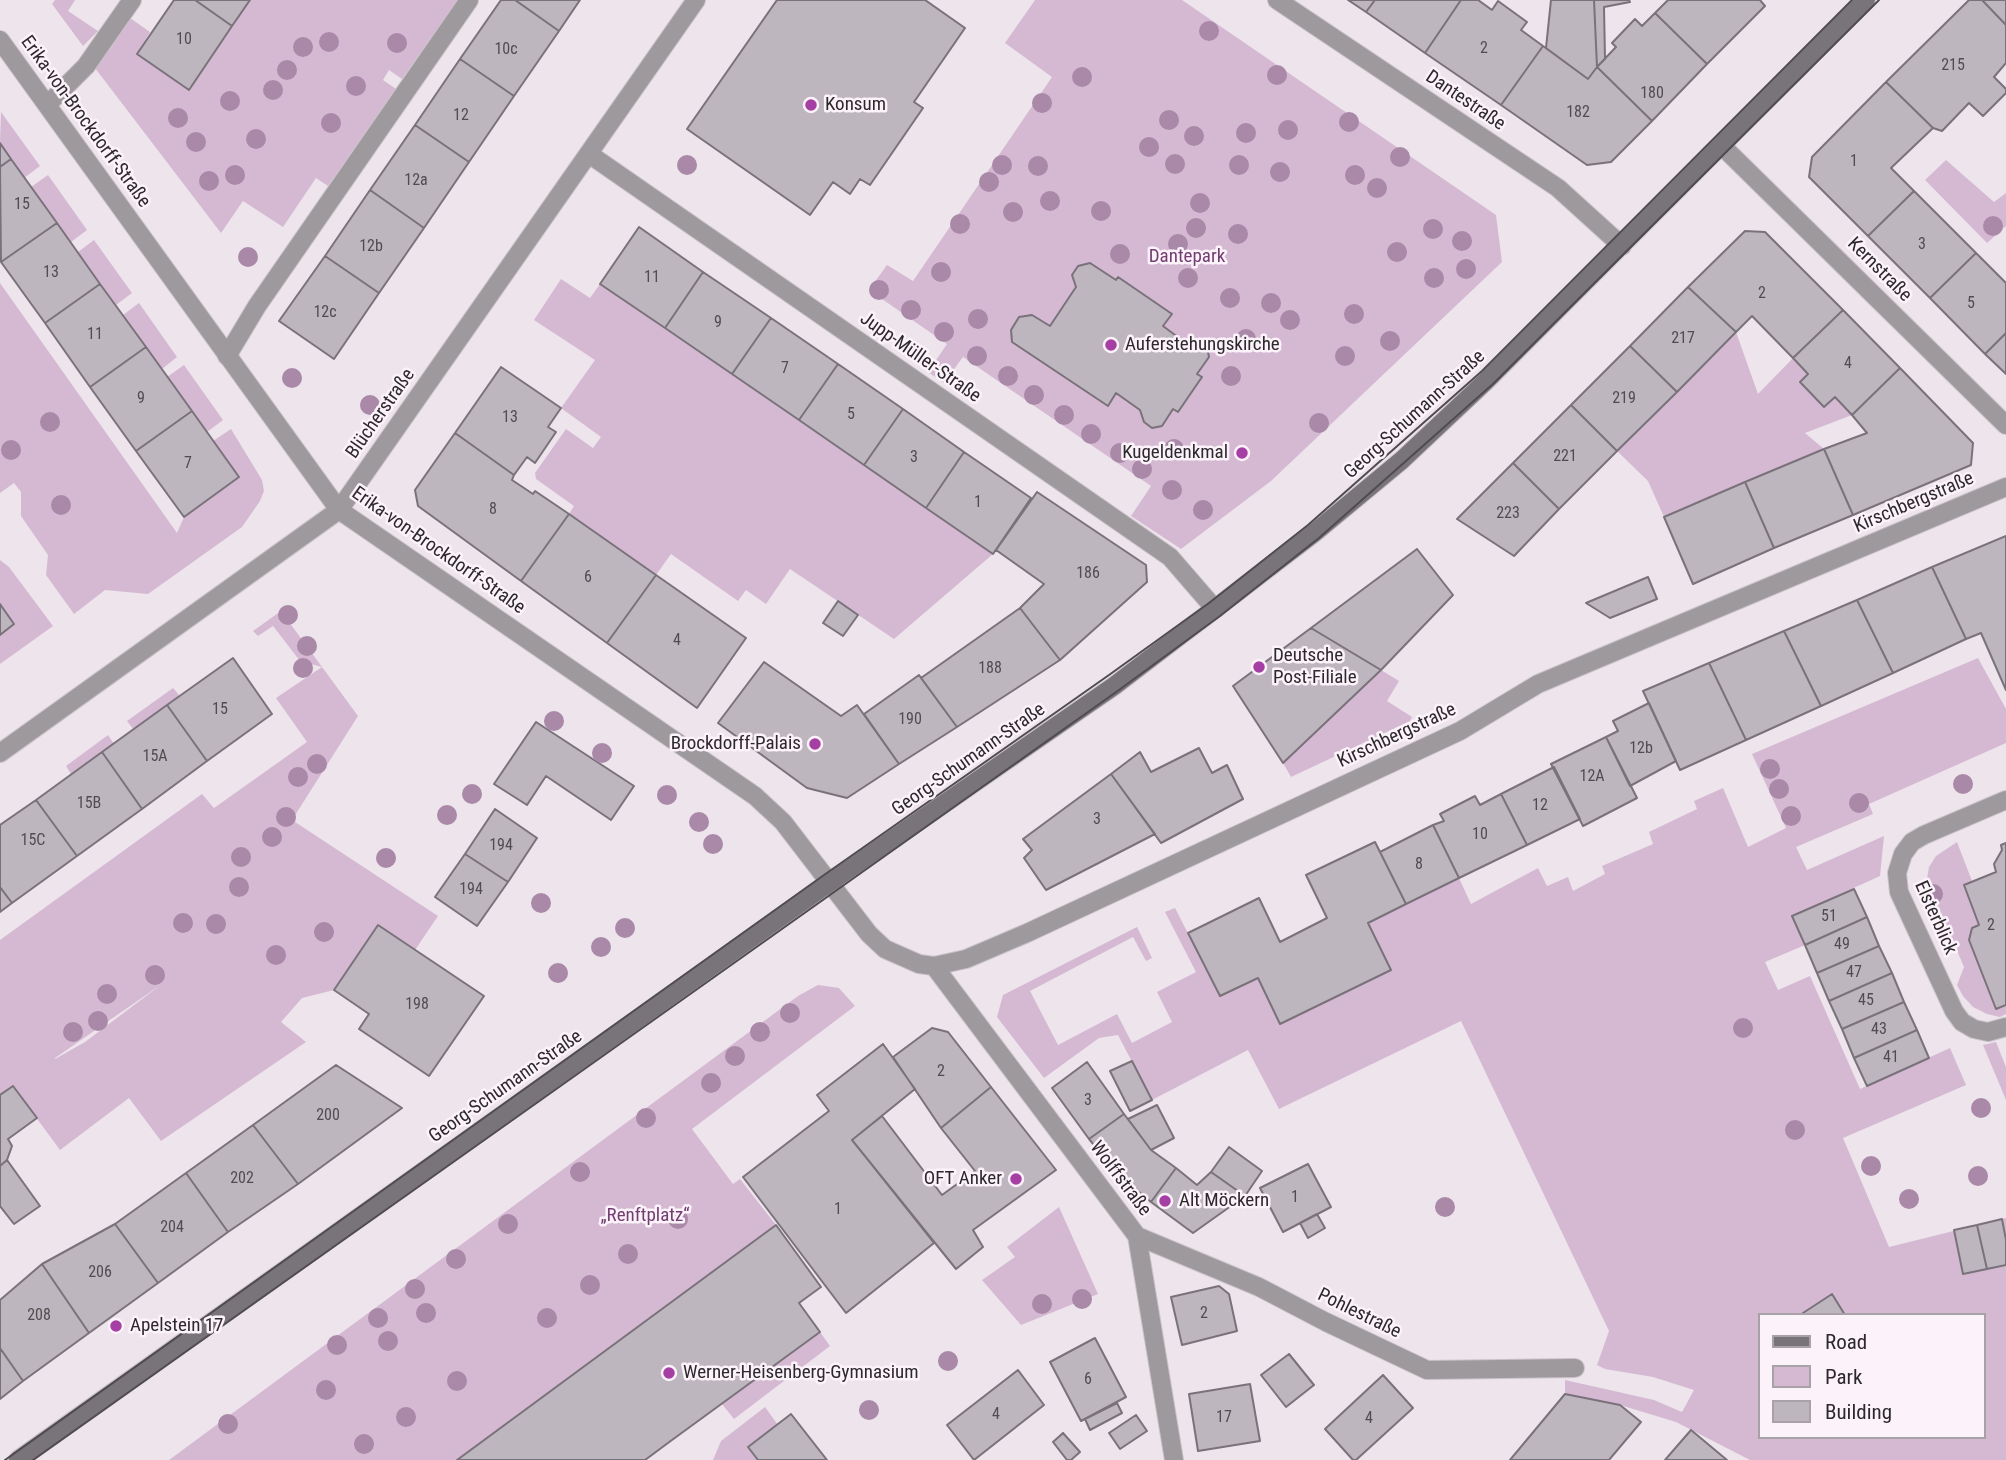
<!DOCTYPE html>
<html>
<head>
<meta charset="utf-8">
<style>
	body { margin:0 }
	#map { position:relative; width:2006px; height:1460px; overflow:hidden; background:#ede4ec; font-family:"Roboto Condensed",sans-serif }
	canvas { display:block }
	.legend { position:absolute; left:1758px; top:1313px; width:228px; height:126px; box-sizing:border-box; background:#fbf2fa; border:2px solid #a8a2a8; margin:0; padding:9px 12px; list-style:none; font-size:21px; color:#2c292c }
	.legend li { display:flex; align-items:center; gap:14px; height:35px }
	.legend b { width:35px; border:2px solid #a8a2a8 }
</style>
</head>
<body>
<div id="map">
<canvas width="2006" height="1460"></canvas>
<ul class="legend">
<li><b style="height:9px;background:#797479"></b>Road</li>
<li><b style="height:19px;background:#d5b9d3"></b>Park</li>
<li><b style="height:19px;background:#beb6be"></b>Building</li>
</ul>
</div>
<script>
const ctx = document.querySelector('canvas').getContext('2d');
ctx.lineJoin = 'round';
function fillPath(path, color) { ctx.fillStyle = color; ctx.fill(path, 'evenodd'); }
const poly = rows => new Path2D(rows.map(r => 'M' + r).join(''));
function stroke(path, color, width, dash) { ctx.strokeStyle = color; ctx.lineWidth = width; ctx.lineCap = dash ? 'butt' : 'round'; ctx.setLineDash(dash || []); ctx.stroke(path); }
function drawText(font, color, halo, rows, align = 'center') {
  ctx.font = font + ' "Roboto Condensed",sans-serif'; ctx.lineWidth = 5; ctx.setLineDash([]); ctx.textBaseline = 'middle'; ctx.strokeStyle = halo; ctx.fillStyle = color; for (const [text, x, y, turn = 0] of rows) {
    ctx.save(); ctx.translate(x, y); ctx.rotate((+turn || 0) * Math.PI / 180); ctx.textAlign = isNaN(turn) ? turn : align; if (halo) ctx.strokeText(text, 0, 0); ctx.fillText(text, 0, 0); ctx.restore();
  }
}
const green = poly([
	[55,0,75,0,68,11,98,31,83,46,52,4],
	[250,0,458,0,402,79,389,70,383,80,396,89,328,186,316,178,283,227,243,201,221,233,95,68,130,18,150,32,137,54,189,90],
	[1035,0,1182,0,1496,215,1502,262,1271,481,1181,549,1131,516,1151,486,963,357,944,383,928,372,947,344,869,290,887,265,913,281,1052,77,1005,43],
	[1,112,40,166,24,178,0,143],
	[1946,160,1994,202,2006,193,2006,226,1987,243,1925,180],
	[48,175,87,230,71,242,31,187],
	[94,240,132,293,116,305,78,252],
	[561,279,590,298,600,284,993,554,894,639,790,569,766,604,746,590,738,601,671,554,656,575,569,514,574,506,536,479,535,473,566,429,593,448,601,437,561,408,595,360,534,320],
	[0,283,177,533,184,517,239,477,213,441,231,429,262,480,264,491,260,501,242,527,148,594,105,590,74,614,46,575,48,555,21,516,21,492,14,483,0,493],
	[139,303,177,357,162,369,123,315],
	[1736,332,1758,394,1793,358,1808,374,1800,382,1824,407,1835,397,1852,415,1805,433,1824,449,1664,517,1648,481,1617,451],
	[184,365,223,420,207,432,167,377],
	[0,560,9,567,53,626,0,664,0,635,14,624,0,604],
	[281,611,358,716,292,820,438,916,415,950,378,925,334,990,302,998,281,1022,306,1042,161,1141,129,1098,60,1150,13,1086,0,1095,0,940,202,794,214,808,307,742,276,698,322,667,300,661,273,626,258,636,253,631],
	[162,984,85,1042,55,1059,55,1058],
	[1978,658,2006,709,2006,743,1869,804,1873,814,1796,847,1807,870,1884,836,1880,876,1792,916,1805,945,1765,962,1778,990,1810,976,1860,1089,1950,1048,1966,1085,1843,1138,1889,1247,2006,1218,2006,1460,1750,1460,1676,1422,1620,1405,1565,1394,1565,1380,1654,1400,1682,1412,1694,1390,1653,1377,1605,1369,1597,1365,1609,1331,1461,1021,1279,1109,1248,1050,1152,1100,1118,1035,1099,1038,1044,1078,997,1017,1003,995,1137,927,1152,958,1146,961,1133,937,1030,991,1058,1045,1117,1014,1132,1043,1172,1022,1157,992,1196,972,1165,912,1175,908,1220,996,1258,978,1280,1024,1390,970,1368,923,1459,878,1471,904,1538,868,1547,886,1568,877,1573,891,1605,874,1602,866,1653,844,1649,832,1697,809,1694,801,1723,788,1748,847,1786,828,1752,754],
	[1759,1315,1983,1315,1983,1437,1759,1437],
	[1381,670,1399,681,1387,701,1412,717,1410,721,1291,777,1283,763],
	[173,688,180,696,134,730,127,721],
	[108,735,114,744,71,774,66,766],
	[1957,842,1972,881,1964,886,1979,925,1972,928,1969,940,1996,1009,2006,1005,2006,1014,2000,1017,1987,1014,1973,1007,1963,996,1957,985,1964,967,1940,911,1928,915,1923,902,1929,867,1936,856],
	[818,985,839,988,855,1006,692,1129,733,1184,740,1179,776,1225,457,1460,169,1460,798,996],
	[1996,1042,2006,1067,2006,1100,1983,1045],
	[1059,1207,1098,1294,1021,1325,982,1280,1015,1257,1007,1247],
	[820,1332,830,1346,734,1419,722,1404],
	[765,1407,778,1425,749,1447,758,1460,713,1460,721,1441]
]);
const building = poly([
	[174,0,195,0,232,26,189,90,137,54,174,0],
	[195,0,250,0,232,26,195,0],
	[501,0,515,0,559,31,514,96,460,59,501,0],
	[515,0,580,0,559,31,515,0],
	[777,0,925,0,965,28,914,102,923,108,870,185,860,179,850,194,833,182,810,215,687,129,777,0],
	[1348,0,1375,0,1366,12,1348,0],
	[1375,0,1461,0,1425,53,1366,12,1375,0],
	[1461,0,1478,0,1492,10,1498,1,1527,22,1521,30,1543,46,1501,105,1425,53,1461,0],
	[1551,0,1594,0,1597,67,1588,79,1546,48,1551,0],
	[1594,0,1629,0,1630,2,1604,7,1605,59,1597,67,1594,0],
	[1668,0,1760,0,1765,6,1707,64,1655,13,1668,0],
	[1969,0,1982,0,2006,25,2006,63,1994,77,2006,89,2006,93,1983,116,1969,103,1942,131,1933,128,1886,82,1969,0],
	[1982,0,2006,0,2006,25,1982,0],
	[1655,13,1707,64,1652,121,1597,67,1616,47,1612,43,1635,19,1642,26,1655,13],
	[1543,46,1588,79,1597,67,1652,121,1611,162,1587,165,1501,105,1543,46],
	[460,59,514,96,469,162,415,125,460,59],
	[1886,82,1933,128,1891,168,1914,191,1868,236,1809,177,1812,157,1886,82],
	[415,125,469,162,424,228,370,190,415,125],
	[0,143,11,159,0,167,0,143],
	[11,159,57,223,1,262,0,167,11,159],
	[370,190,424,228,379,293,325,256,370,190],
	[1914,191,1976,253,1930,298,1868,236,1914,191],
	[57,223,100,284,45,323,1,262,57,223],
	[639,227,703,272,665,328,600,284,639,227],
	[1745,231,1765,232,1843,310,1793,358,1752,316,1736,332,1688,287,1745,231],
	[1976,253,2006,283,2006,333,1985,354,1930,298,1976,253],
	[325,256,379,293,334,359,279,321,325,256],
	[1090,263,1116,280,1118,277,1172,314,1163,326,1187,344,1198,341,1207,346,1209,357,1197,374,1202,377,1178,412,1173,409,1162,426,1152,428,1144,422,1140,410,1116,393,1108,406,1012,342,1011,330,1019,317,1032,315,1050,326,1076,287,1072,275,1078,266,1090,263],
	[703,272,771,318,732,374,665,328,703,272],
	[100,284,146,347,90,387,45,323,100,284],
	[1688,287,1736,332,1677,392,1630,346,1688,287],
	[1843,310,1900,368,1852,415,1835,397,1824,407,1800,382,1808,374,1793,358,1843,310],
	[771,318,838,364,799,420,732,374,771,318],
	[2006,333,2006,374,1985,354,2006,333],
	[1630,346,1677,392,1617,451,1571,405,1630,346],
	[146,347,192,411,136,451,90,387,146,347],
	[838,364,903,409,864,465,799,420,838,364],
	[501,367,561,408,548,427,556,432,535,463,527,457,514,475,455,433,501,367],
	[1900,368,1973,443,1971,465,1853,515,1824,449,1867,433,1852,415,1900,368],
	[1571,405,1617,451,1559,509,1513,463,1571,405],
	[903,409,964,452,926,508,864,465,903,409],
	[192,411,239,477,184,517,136,451,192,411],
	[455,433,514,475,512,480,533,494,535,491,569,514,521,581,418,506,415,490,455,433],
	[1824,449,1853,515,1774,548,1745,482,1824,449],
	[964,452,1031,498,993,554,926,508,964,452],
	[1513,463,1559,509,1514,556,1457,519,1513,463],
	[1745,482,1774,548,1693,584,1664,517,1745,482],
	[1037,492,1146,565,1147,582,1060,660,1020,608,1044,584,996,550,1037,492],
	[569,514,656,575,607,643,521,581,569,514],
	[2006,536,2006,690,1981,633,1966,639,1932,567,2006,536],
	[1417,549,1453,595,1381,670,1311,628,1417,549],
	[1932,567,1966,639,1893,673,1857,600,1932,567],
	[656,575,746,638,697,708,607,643,656,575],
	[1648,577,1657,599,1610,618,1586,603,1648,577],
	[1857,600,1893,673,1821,706,1784,631,1857,600],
	[838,601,858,615,843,636,823,623,838,601],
	[0,604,14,624,0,635,0,604],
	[1020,608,1060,660,957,727,921,678,1020,608],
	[1311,628,1381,670,1283,763,1233,686,1311,628],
	[1784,631,1821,706,1746,740,1709,663,1784,631],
	[233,658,272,714,207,761,167,705,233,658],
	[764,662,841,716,857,705,899,764,847,798,807,788,718,723,764,662],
	[1709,663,1746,740,1680,770,1643,691,1709,663],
	[919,675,957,727,899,764,864,714,919,675],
	[1649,703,1676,761,1630,786,1606,737,1618,731,1613,721,1649,703],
	[167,705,207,761,142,809,102,752,167,705],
	[536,722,634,786,611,820,546,776,527,805,494,784,536,722],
	[1606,737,1637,798,1583,826,1551,764,1606,737],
	[1199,748,1212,773,1227,765,1243,799,1161,843,1111,774,1140,752,1151,772,1199,748],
	[102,752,142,809,77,856,36,800,102,752],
	[1554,767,1580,819,1527,845,1501,794,1554,767],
	[1111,774,1155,834,1046,890,1024,858,1032,850,1023,839,1111,774],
	[1501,794,1527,845,1459,878,1433,825,1444,821,1440,814,1475,796,1480,805,1501,794],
	[36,800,77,856,12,903,0,887,0,825,36,800],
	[495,809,537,838,508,882,465,854,495,809],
	[1433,825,1459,878,1406,904,1380,852,1433,825],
	[1375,842,1406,904,1368,923,1391,970,1280,1024,1258,978,1220,996,1188,933,1259,898,1280,942,1327,918,1306,875,1375,842],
	[2006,843,2006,1005,1996,1009,1969,940,1972,928,1979,925,1964,885,1996,872,1994,864,2002,850,2001,845,2006,843],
	[465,854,508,882,477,926,435,897,465,854],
	[0,887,12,903,0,912,0,887],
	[1854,889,1867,917,1805,945,1792,916,1854,889],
	[1867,917,1879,946,1817,973,1805,945,1867,917],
	[378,925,484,996,429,1076,359,1029,369,1014,334,990,378,925],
	[1879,946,1892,973,1829,1001,1817,973,1879,946],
	[1892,973,1904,1002,1842,1029,1829,1001,1892,973],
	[1904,1002,1917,1030,1854,1058,1842,1029,1904,1002],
	[932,1028,948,1032,991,1087,941,1128,893,1057,932,1028],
	[1917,1030,1929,1058,1867,1086,1854,1058,1917,1030],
	[883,1044,915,1089,852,1140,934,1243,846,1313,743,1177,829,1111,817,1095,883,1044],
	[1132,1061,1152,1100,1130,1111,1110,1071,1132,1061],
	[1087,1062,1124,1114,1089,1139,1052,1088,1087,1062],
	[336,1065,402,1108,298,1184,253,1125,336,1065],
	[13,1086,37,1118,8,1139,12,1146,7,1160,0,1166,0,1095,13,1086],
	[991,1087,1056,1170,973,1230,983,1247,956,1269,852,1140,882,1116,942,1195,975,1171,941,1128,991,1087],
	[1157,1105,1174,1138,1151,1150,1128,1119,1157,1105],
	[1124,1114,1151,1150,1176,1168,1151,1202,1118,1174,1089,1139,1124,1114],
	[253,1125,298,1184,228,1232,186,1173,253,1125],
	[1229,1147,1262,1171,1245,1196,1211,1172,1229,1147],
	[7,1160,40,1206,14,1224,0,1206,0,1166,7,1160],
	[1308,1164,1331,1207,1283,1232,1260,1188,1308,1164],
	[1176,1168,1197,1185,1211,1172,1245,1196,1193,1233,1151,1202,1176,1168],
	[186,1173,228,1232,158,1283,115,1224,186,1173],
	[1317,1214,1325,1228,1308,1238,1300,1223,1317,1214],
	[2002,1219,2006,1240,2006,1265,1987,1269,1977,1225,2002,1219],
	[115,1224,158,1283,89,1333,42,1264,115,1224],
	[776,1225,821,1287,799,1303,820,1332,672,1440,645,1460,457,1460,776,1225],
	[1977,1225,1987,1269,1963,1274,1954,1230,1977,1225],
	[42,1264,89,1333,23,1381,0,1348,0,1300,42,1264],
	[1219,1286,1229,1294,1237,1331,1182,1345,1171,1297,1219,1286],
	[1832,1294,1845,1315,1805,1315,1803,1313,1832,1294],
	[1095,1338,1126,1397,1081,1421,1050,1362,1095,1338],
	[0,1348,23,1381,0,1399,0,1348],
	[1289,1354,1314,1385,1286,1407,1261,1375,1289,1354],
	[1018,1370,1044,1405,974,1460,947,1425,1018,1370],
	[1383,1375,1413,1408,1356,1460,1353,1460,1325,1429,1383,1375],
	[1250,1384,1260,1441,1198,1451,1189,1394,1250,1384],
	[1565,1394,1620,1405,1641,1422,1609,1460,1510,1460,1565,1394],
	[1117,1403,1122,1413,1090,1430,1085,1419,1117,1403],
	[791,1414,827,1460,758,1460,748,1447,791,1414],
	[1136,1415,1147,1431,1120,1449,1109,1433,1136,1415],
	[1691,1430,1727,1460,1665,1460,1691,1430],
	[1063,1433,1080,1452,1071,1460,1067,1460,1053,1442,1063,1433]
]);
const service = poly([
	[47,105,86,66,132,0],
	[227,356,257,306,469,0]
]);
const minor = poly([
	[1277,0,1558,188,1622,246],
	[0,40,339,510,755,796,783,822,869,934,885,949,919,964,934,966,966,959,1027,933,1460,731,1538,684,2006,487],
	[1722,146,2006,425],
	[589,154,1170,557,1215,609],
	[0,753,339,510,696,0],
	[2006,800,1924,835,1912,842,1903,854,1897,873,1899,892,1954,1011,1962,1022,1974,1029,1988,1032,2006,1027],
	[934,966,1137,1236,1174,1460],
	[1137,1236,1259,1287,1326,1322,1427,1370,1575,1368]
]);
const secondary = poly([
	[18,1460,829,883,1114,686,1314,533,1402,460,1487,380,1866,0]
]);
const tram = poly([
	[5,1460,824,875,1109,675,1209,603,1308,525,1482,371,1852,0],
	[33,1460,1119,690,1220,616,1319,538,1494,383,1879,0]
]);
const trees = [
	[1209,31],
	[329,42],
	[397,43],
	[303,47],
	[287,70],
	[1277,75],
	[1082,77],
	[356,86],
	[273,90],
	[230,101],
	[1042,103],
	[178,118],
	[1169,120],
	[1349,122],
	[331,123],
	[1288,130],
	[1246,133],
	[1194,136],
	[256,139],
	[196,142],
	[1149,147],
	[1400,157],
	[1175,164],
	[687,165],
	[1002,165],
	[1239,165],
	[1038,166],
	[1280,172],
	[235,175],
	[1355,175],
	[209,181],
	[989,182],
	[1377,188],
	[1050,201],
	[1200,203],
	[1101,211],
	[1013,212],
	[960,224],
	[1993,226],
	[1196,228],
	[1433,229],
	[1238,234],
	[1462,241],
	[1178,244],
	[1397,252],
	[1120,254],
	[248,257],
	[1466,269],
	[941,272],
	[1188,278],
	[1434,278],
	[879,290],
	[1230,298],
	[1271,303],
	[911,310],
	[1354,314],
	[978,319],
	[1290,320],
	[944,332],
	[1246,339],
	[1390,341],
	[977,356],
	[1345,356],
	[1008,376],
	[1231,376],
	[292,378],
	[1034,395],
	[370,405],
	[1064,415],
	[50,422],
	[1319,423],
	[1091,434],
	[1174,449],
	[11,450],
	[1120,453],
	[1142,469],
	[1172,490],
	[61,505],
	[1203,510],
	[288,615],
	[307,646],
	[303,668],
	[554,721],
	[602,753],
	[317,764],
	[1770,769],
	[298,777],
	[1963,784],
	[1779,789],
	[472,794],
	[667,795],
	[1859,803],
	[447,815],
	[1791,816],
	[286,817],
	[699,822],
	[272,837],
	[713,844],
	[241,857],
	[386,858],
	[239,887],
	[1933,894],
	[541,903],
	[183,923],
	[216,924],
	[625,928],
	[324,932],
	[601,947],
	[276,955],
	[558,973],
	[155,975],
	[107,994],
	[790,1013],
	[98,1021],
	[1743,1028],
	[73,1032],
	[760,1032],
	[735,1056],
	[711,1083],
	[1981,1108],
	[646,1118],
	[1795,1130],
	[1871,1166],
	[580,1172],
	[1978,1176],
	[1909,1199],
	[1445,1207],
	[678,1219],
	[508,1224],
	[628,1254],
	[456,1259],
	[590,1285],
	[415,1289],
	[1082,1299],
	[1042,1304],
	[426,1313],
	[378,1318],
	[547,1318],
	[388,1341],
	[337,1345],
	[948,1361],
	[457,1381],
	[326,1390],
	[869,1410],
	[406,1417],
	[228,1424],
	[364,1444]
];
const markers = [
	[811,105,7,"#a63fa3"],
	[1111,345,7,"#a63fa3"],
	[1242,453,7,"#a63fa3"],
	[1259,667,7,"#a63fa3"],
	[815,744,7,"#a63fa3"],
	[1016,1179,7,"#a63fa3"],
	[1165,1201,7,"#a63fa3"],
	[116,1326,7,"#a63fa3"],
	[669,1373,7,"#a63fa3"]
];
const numberNames = [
	["10",184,40],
	["2",1484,49],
	["10c",506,50],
	["215",1953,66],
	["180",1652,94],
	["182",1578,113],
	["12",461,116],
	["1",1854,162],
	["12a",416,181],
	["15",22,205],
	["3",1922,245],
	["12b",371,247],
	["13",51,273],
	["11",652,278],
	["2",1762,294],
	["5",1971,304],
	["12c",325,313],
	["9",718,323],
	["11",95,335],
	["217",1683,339],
	["4",1848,364],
	["7",785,369],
	["9",141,399],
	["219",1624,399],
	["5",851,415],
	["13",510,418],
	["221",1565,457],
	["3",914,458],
	["7",188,464],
	["1",978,503],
	["8",493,510],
	["223",1508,514],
	["186",1088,574],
	["6",588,578],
	["4",677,641],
	["188",990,669],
	["15",220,710],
	["190",910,720],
	["12b",1641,749],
	["15A",155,757],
	["12A",1592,777],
	["15B",89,804],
	["12",1540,806],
	["3",1097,820],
	["10",1480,835],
	["15C",33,841],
	["194",501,846],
	["8",1419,865],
	["194",471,890],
	["51",1829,917],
	["2",1991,926],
	["49",1842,945],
	["47",1854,973],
	["45",1866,1001],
	["198",417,1005],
	["43",1879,1030],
	["41",1891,1058],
	["2",941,1072],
	["3",1088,1101],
	["200",328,1116],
	["202",242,1179],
	["1",1295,1198],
	["1",838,1210],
	["204",172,1228],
	["206",100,1273],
	["2",1204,1314],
	["208",39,1316],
	["6",1088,1380],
	["4",996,1415],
	["17",1224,1418],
	["4",1369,1419]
];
const streetNames = [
	["Dantestraße",1465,101,34],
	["Erika-von-Brockdorff-Straße",85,122,54],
	["Kernstraße",1879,270,45],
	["Jupp-Müller-Straße",920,358,35],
	["Blücherstraße",381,414,-55],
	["Georg-Schumann-Straße",1415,415,-42],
	["Kirschbergstraße",1914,503,-23],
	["Erika-von-Brockdorff-Straße",438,551,35],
	["Kirschbergstraße",1397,736,-25],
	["Georg-Schumann-Straße",969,760,-35],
	["Elsterblick",1935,918,66],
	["Georg-Schumann-Straße",506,1087,-35],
	["Wolffstraße",1120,1179,53],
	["Pohlestraße",1359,1314,26]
];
const poiNames = [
	["Konsum",825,105],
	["Auferstehungskirche",1125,345],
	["Kugeldenkmal",1228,453,"right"],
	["Deutsche",1273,656],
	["Post-Filiale",1273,678],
	["Brockdorff-Palais",801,744,"right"],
	["OFT Anker",1002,1179,"right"],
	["Alt Möckern",1179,1201],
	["Apelstein 17",130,1326],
	["Werner-Heisenberg-Gymnasium",683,1373]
];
const parkNames = [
	["Dantepark",1187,257],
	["„Renftplatz“",645,1216]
];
fillPath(green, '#d5b9d3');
fillPath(building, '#beb6be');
stroke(building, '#7a727a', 2);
stroke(service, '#cac2c9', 20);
stroke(minor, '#cac2c9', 20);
stroke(secondary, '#cac2c9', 20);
stroke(service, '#9d999d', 18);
stroke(minor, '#9d999d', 18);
stroke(secondary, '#797479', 18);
stroke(tram, '#4f4b4f', 2);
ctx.fillStyle = '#a988a8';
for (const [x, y] of trees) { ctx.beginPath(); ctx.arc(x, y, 10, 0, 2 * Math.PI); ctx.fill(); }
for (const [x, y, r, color] of markers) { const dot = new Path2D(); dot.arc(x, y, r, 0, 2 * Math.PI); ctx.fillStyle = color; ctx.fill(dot); stroke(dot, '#fbf2fa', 2.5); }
drawText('16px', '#504c50', null, numberNames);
drawText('19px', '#2c292c', '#fbf2fa', streetNames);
drawText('19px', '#2c292c', '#fbf2fa', poiNames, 'left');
drawText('19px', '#723d70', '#fbf2fa', parkNames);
</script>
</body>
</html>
